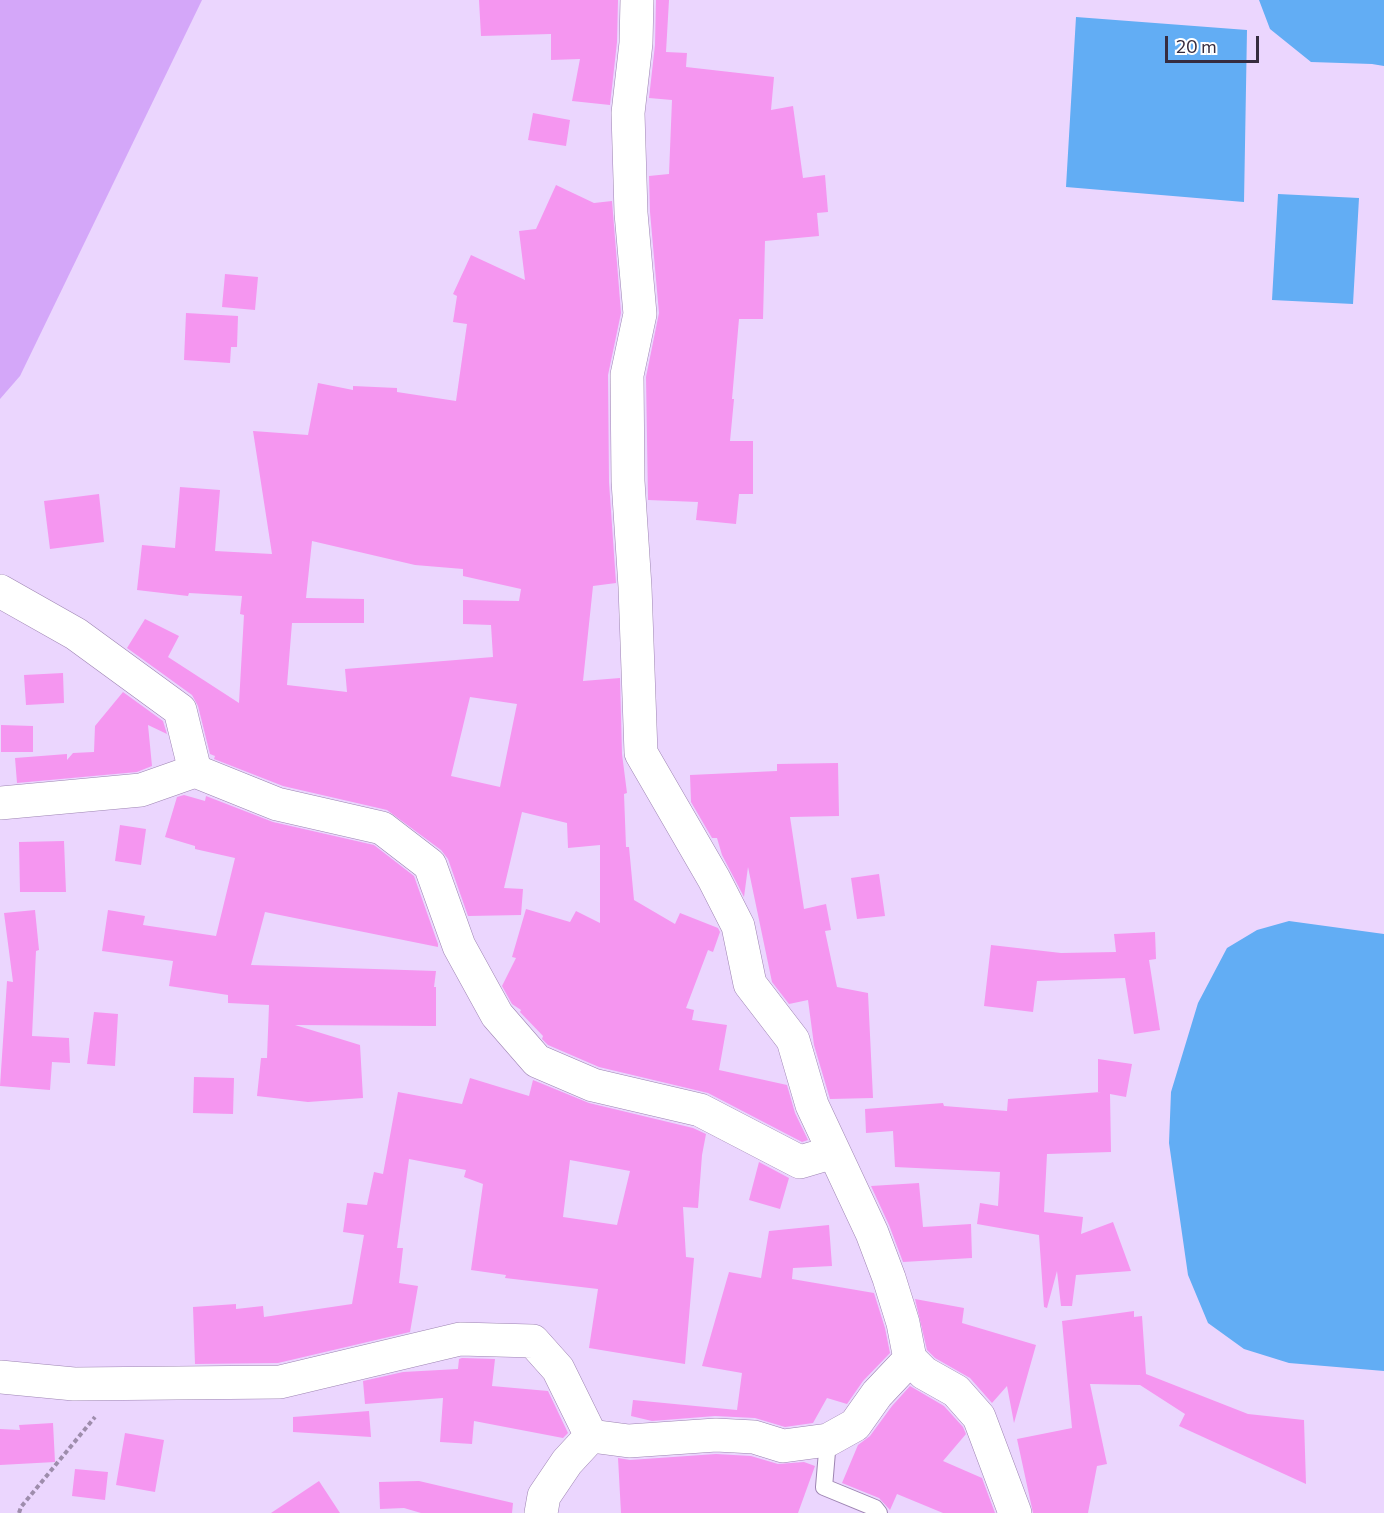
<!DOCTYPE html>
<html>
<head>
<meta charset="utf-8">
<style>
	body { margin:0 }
	#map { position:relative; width:1384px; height:1513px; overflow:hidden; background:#ebd6fe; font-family:Commissioner,sans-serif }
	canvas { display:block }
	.scale { position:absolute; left:1165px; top:36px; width:94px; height:27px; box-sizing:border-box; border:3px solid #362c3f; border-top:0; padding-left:8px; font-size:18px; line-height:21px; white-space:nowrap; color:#362c3f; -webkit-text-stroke:4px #fff; paint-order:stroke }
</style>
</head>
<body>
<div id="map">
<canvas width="1384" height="1513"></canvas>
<div class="scale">20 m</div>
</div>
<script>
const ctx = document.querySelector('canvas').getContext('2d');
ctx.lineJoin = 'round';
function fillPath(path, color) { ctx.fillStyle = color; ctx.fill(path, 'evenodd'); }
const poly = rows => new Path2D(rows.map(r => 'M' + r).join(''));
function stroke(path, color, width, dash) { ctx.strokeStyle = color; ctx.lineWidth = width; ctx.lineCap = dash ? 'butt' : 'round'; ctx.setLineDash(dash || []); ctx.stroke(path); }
const green = poly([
	[0,0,202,0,20,376,0,399]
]);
const water = poly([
	[1259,0,1384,0,1384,66,1372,64,1311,62,1270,29],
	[1076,17,1247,30,1244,202,1066,187],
	[1278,194,1359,198,1353,304,1272,300],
	[1289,921,1384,934,1384,1371,1289,1363,1244,1349,1208,1323,1188,1275,1169,1143,1171,1092,1198,1003,1227,948,1257,930]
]);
const building = poly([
	[479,0,618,0,617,42,610,105,572,101,580,59,551,60,551,34,481,36],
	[656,0,669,0,666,52,687,53,686,67,774,77,771,110,793,106,803,178,825,175,828,212,817,213,819,236,765,241,763,319,739,319,732,399,734,399,730,441,753,441,753,494,739,494,736,524,696,520,698,502,648,500,646,377,659,313,650,212,649,176,669,174,672,100,649,98,655,45],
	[533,113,570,120,566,146,528,140],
	[556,185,594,203,612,201,621,313,608,375,609,482,616,583,593,586,583,681,620,678,622,754,627,793,624,794,626,847,629,847,634,900,675,924,680,913,718,928,720,932,713,952,708,950,686,1008,694,1010,692,1020,727,1025,719,1070,787,1085,795,1113,808,1140,802,1142,708,1093,599,1067,548,1045,542,1039,543,1036,520,1012,521,1010,512,1004,502,986,516,958,512,957,526,909,570,922,576,911,600,923,600,845,568,848,567,823,522,812,504,888,523,889,521,915,468,916,448,859,441,850,387,810,283,786,214,759,215,756,210,754,198,706,192,695,127,648,145,619,179,636,168,657,239,703,244,615,240,614,242,596,189,593,188,596,137,590,142,545,175,548,180,487,220,490,215,551,272,554,253,431,308,435,318,383,353,390,353,386,397,388,397,392,456,401,467,324,453,322,457,296,453,294,471,255,525,280,519,231,536,229],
	[312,541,415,565,463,569,463,576,521,589,519,601,463,600,463,624,491,625,493,657,345,669,347,692,287,685,292,623,364,623,364,599,306,598],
	[470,697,517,704,500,787,451,776],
	[225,274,258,277,255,310,222,307],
	[186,313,238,316,237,347,231,347,230,363,184,360],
	[99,494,104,542,50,549,44,501],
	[63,673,64,703,26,705,24,675],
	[123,692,163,721,167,734,148,725,152,766,137,772,17,783,15,758,67,754,67,760,73,753,94,752,95,726],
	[1,725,33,726,33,752,1,752],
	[838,763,839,816,790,817,804,909,826,904,831,930,825,931,837,987,868,993,873,1098,830,1099,814,1045,808,1000,789,1004,772,982,748,867,744,897,722,855,717,838,712,838,691,802,690,775,777,771,777,764],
	[184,795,205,801,206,796,273,822,374,845,414,876,438,944,438,947,265,912,251,965,436,971,434,987,436,987,436,1026,295,1025,360,1045,363,1098,308,1102,257,1096,261,1058,267,1058,269,1005,228,1003,228,995,169,986,173,961,102,951,108,910,145,916,143,925,216,936,235,858,195,849,195,846,165,837,177,797],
	[120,825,146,829,141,865,115,861],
	[64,841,66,892,20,892,19,842],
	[879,874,885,916,857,919,851,878],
	[35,910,39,950,36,951,32,1036,69,1038,70,1063,52,1062,50,1090,0,1086,7,981,13,982,4,913],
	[1155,932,1156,959,1149,960,1160,1030,1134,1034,1125,978,1037,981,1033,1012,984,1006,991,945,1061,953,1116,952,1114,934],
	[94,1012,118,1014,115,1066,87,1064],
	[1098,1059,1132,1064,1126,1097,1110,1094,1111,1152,1047,1154,1044,1212,1083,1217,1081,1234,1113,1222,1131,1271,1076,1275,1072,1306,1061,1306,1057,1271,1047,1308,1044,1307,1039,1235,977,1224,980,1203,998,1206,1000,1172,895,1167,893,1131,866,1133,865,1109,943,1103,944,1106,1007,1111,1008,1099,1101,1092,1098,1092],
	[194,1077,234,1078,233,1114,193,1113],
	[470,1078,529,1096,533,1080,589,1103,693,1128,706,1134,702,1155,698,1208,683,1207,686,1257,694,1258,685,1364,589,1348,598,1289,505,1278,506,1275,471,1270,483,1184,464,1177,466,1170,409,1159,397,1248,403,1248,399,1283,418,1286,410,1332,278,1363,195,1364,193,1307,236,1304,236,1309,263,1306,264,1317,352,1304,364,1235,343,1232,347,1203,367,1205,374,1172,383,1174,398,1092,462,1104],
	[570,1160,630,1171,617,1225,563,1217],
	[759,1162,789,1178,780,1209,749,1200],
	[919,1183,923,1227,971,1224,972,1258,903,1262,889,1225,871,1186],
	[829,1225,832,1266,793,1268,792,1279,874,1293,885,1328,890,1353,863,1381,847,1404,827,1398,813,1423,785,1427,755,1418,715,1416,652,1421,631,1416,633,1400,737,1410,742,1373,702,1366,729,1272,761,1278,769,1231],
	[915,1299,964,1308,962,1323,1036,1345,1014,1423,1007,1386,992,1403,970,1378,935,1358,927,1350],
	[1134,1311,1134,1317,1142,1316,1146,1374,1248,1414,1304,1420,1306,1484,1179,1426,1185,1414,1140,1385,1090,1384,1107,1464,1097,1466,1088,1513,1033,1513,1017,1439,1072,1428,1062,1321],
	[462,1358,495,1359,492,1386,548,1391,568,1433,563,1438,474,1421,472,1444,440,1442,443,1398,365,1404,363,1381,403,1372,458,1369,459,1359],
	[910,1386,944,1406,963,1427,966,1434,943,1461,982,1478,995,1513,943,1513,897,1494,890,1510,879,1498,842,1483,858,1445,870,1436,892,1406],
	[369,1411,371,1437,293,1432,293,1417],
	[53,1423,55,1462,0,1465,0,1429,20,1430,19,1425],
	[125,1433,164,1440,155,1492,116,1485],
	[716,1454,751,1456,778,1464,804,1462,815,1466,798,1513,621,1513,618,1458,630,1460],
	[75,1469,108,1472,105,1500,72,1496],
	[319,1481,340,1513,271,1513],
	[419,1481,513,1503,512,1513,421,1513,404,1508,380,1509,379,1482]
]);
const path = poly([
	[19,1513,21,1507,95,1417]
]);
const service = poly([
	[828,1440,824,1487,875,1508,879,1513]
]);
const minor = poly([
	[637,0,636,43,628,113,631,213,640,314,627,375,628,481,635,587,641,753,714,879,738,926,750,984,793,1040,812,1105,872,1233,889,1278,903,1323,910,1359,924,1373,956,1391,979,1417,1015,1513],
	[0,591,76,634,180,710,195,771],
	[0,803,141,790,195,771,277,804,382,828,430,865,459,946,497,1015,537,1061,593,1085,700,1110,800,1162,834,1152],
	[0,1377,74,1384,280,1382,460,1339,533,1341,558,1369,591,1436,629,1441,716,1435,754,1437,783,1446,828,1440,855,1425,877,1394,910,1359],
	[541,1513,544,1496,567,1462,591,1436]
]);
fillPath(green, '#d4a7f9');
fillPath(water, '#62adf4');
fillPath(building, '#f596f0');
stroke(service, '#9d84b2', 18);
stroke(minor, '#9d84b2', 34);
stroke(path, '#9e8dac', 4, [4.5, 3]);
stroke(service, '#fff', 16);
stroke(minor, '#fff', 33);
</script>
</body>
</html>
